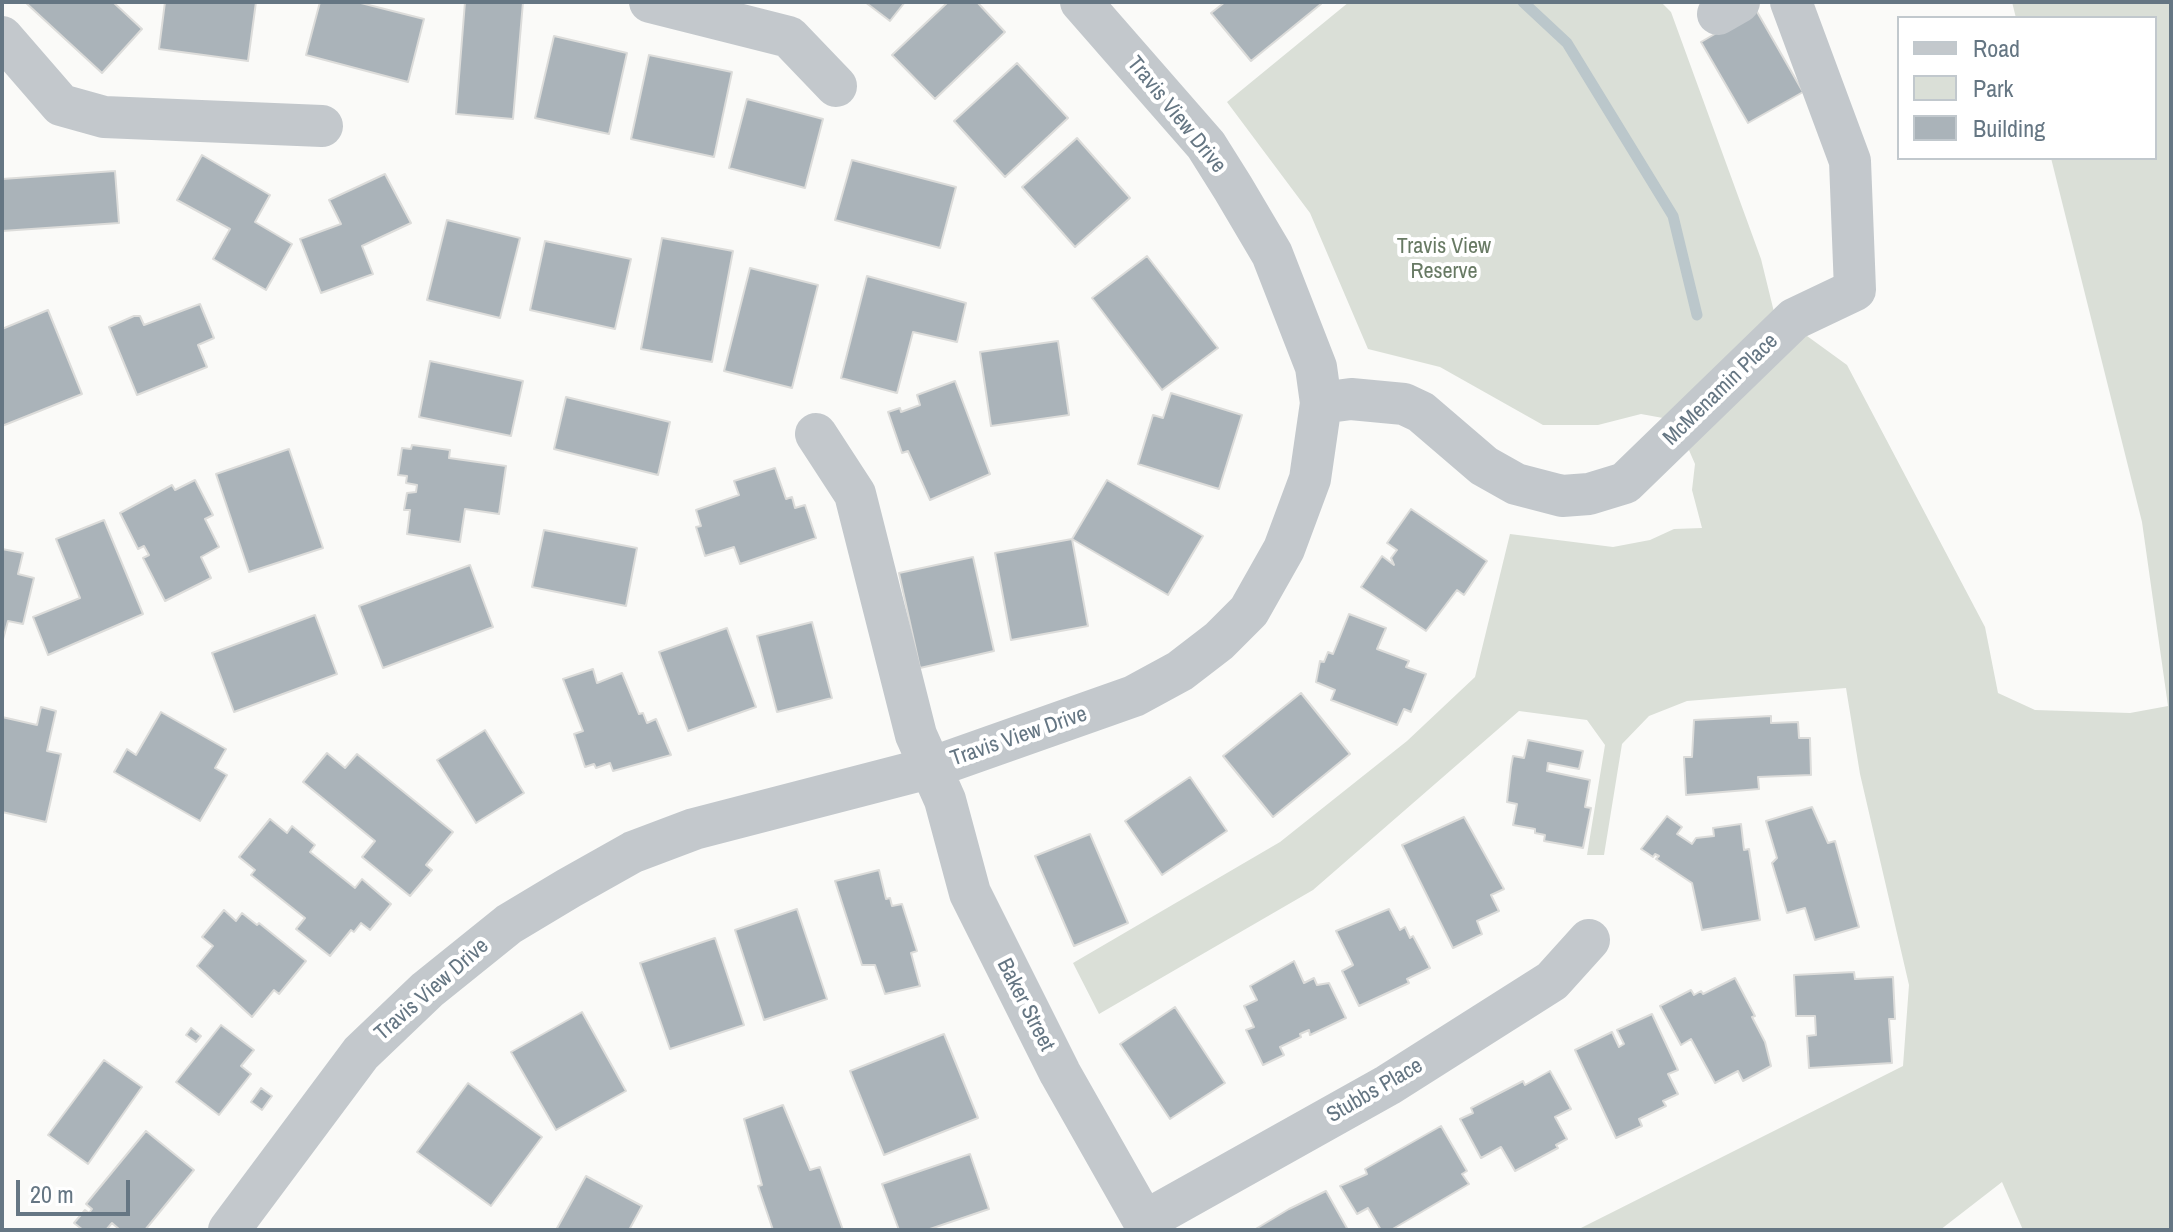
<!DOCTYPE html>
<html>
<head>
<meta charset="utf-8">
<style>
	body { margin:0 }
	#map { position:relative; width:2173px; height:1232px; overflow:hidden; background:#fafaf8; font-family:"Archivo Narrow",sans-serif }
	canvas { display:block }
	.frame { position:absolute; inset:0; border:4px solid #657683; pointer-events:none }
	.legend { position:absolute; left:1897px; top:16px; width:260px; height:144px; box-sizing:border-box; background:#fff; border:2px solid #c1c8cd; margin:0; padding:10px 14px; list-style:none; font-size:24px; color:#657683 }
	.legend li { display:flex; align-items:center; gap:16px; height:40px }
	.legend b { width:40px; border:2px solid #c1c8cd }
	.scale { position:absolute; left:16px; top:1180px; width:114px; height:36px; box-sizing:border-box; border:4px solid #657683; border-top:0; padding-left:10px; font-size:24px; line-height:28px; white-space:nowrap; color:#657683; -webkit-text-stroke:6px #fff; paint-order:stroke }
</style>
</head>
<body>
<div id="map">
<canvas width="2173" height="1232"></canvas>
<div class="frame"></div>
<ul class="legend">
<li><b style="height:10px;background:#c3c8cc"></b>Road</li>
<li><b style="height:22px;background:#dadfd7"></b>Park</li>
<li><b style="height:22px;background:#aab3b9"></b>Building</li>
</ul>
<div class="scale">20 m</div>
</div>
<script>
const ctx = document.querySelector('canvas').getContext('2d');
ctx.lineJoin = 'round';
function fillPath(path, color) { ctx.fillStyle = color; ctx.fill(path, 'evenodd'); }
const poly = rows => new Path2D(rows.map(r => 'M' + r).join(''));
function stroke(path, color, width, dash) { ctx.strokeStyle = color; ctx.lineWidth = width; ctx.lineCap = dash ? 'butt' : 'round'; ctx.setLineDash(dash || []); ctx.stroke(path); }
function drawText(font, color, halo, rows, align = 'center') {
  ctx.font = font + ' "Archivo Narrow",sans-serif'; ctx.lineWidth = 8; ctx.setLineDash([]); ctx.textBaseline = 'middle'; ctx.strokeStyle = halo; ctx.fillStyle = color; for (const [text, x, y, turn = 0] of rows) {
    ctx.save(); ctx.translate(x, y); ctx.rotate((+turn || 0) * Math.PI / 180); ctx.textAlign = isNaN(turn) ? turn : align; if (halo) ctx.strokeText(text, 0, 0); ctx.fillText(text, 0, 0); ctx.restore();
  }
}
const green = poly([
	[1349,2,1661,2,1671,12,1761,259,1774,312,1847,365,1985,627,1998,693,2035,710,2130,713,2168,706,2142,522,2051,158,2155,158,2155,18,2016,18,2012,2,2171,2,2171,1230,2023,1230,2002,1182,1940,1230,1577,1230,1903,1066,1909,985,1860,774,1846,688,1687,701,1649,716,1622,744,1604,855,1587,855,1605,745,1587,720,1519,711,1313,890,1099,1014,1073,963,1280,842,1407,741,1475,677,1510,534,1613,547,1650,540,1674,529,1702,528,1692,490,1695,464,1685,441,1663,418,1641,414,1598,425,1543,425,1440,367,1368,349,1310,213,1227,102]
]);
const stream = poly([
	[1523,2,1567,43,1673,216,1697,315]
]);
const building = poly([
	[25,2,113,2,142,29,102,73,25,2],
	[165,2,256,2,248,61,159,49,165,2],
	[320,2,357,2,424,19,408,82,306,55,320,2],
	[465,2,523,2,513,119,456,114,465,2],
	[865,2,905,2,890,21,865,2],
	[948,2,977,2,1005,32,935,99,892,55,948,2],
	[1225,2,1319,2,1321,4,1251,61,1211,13,1225,2],
	[1756,10,1803,92,1748,123,1701,42,1756,10],
	[554,36,627,53,609,134,535,118,554,36],
	[649,55,732,72,714,157,631,139,649,55],
	[1017,63,1068,118,1005,177,954,121,1017,63],
	[747,99,823,119,805,188,729,168,747,99],
	[1077,138,1130,198,1075,247,1022,187,1077,138],
	[202,155,270,195,255,222,292,244,266,290,213,259,230,229,177,200,202,155],
	[852,160,956,187,940,248,835,220,852,160],
	[115,171,119,223,2,231,2,179,115,171],
	[385,174,411,223,362,246,373,274,321,293,300,239,341,224,329,200,385,174],
	[447,220,520,238,500,318,427,300,447,220],
	[662,238,733,251,712,362,641,349,662,238],
	[545,241,631,259,615,329,530,310,545,241],
	[1147,256,1218,348,1162,390,1092,298,1147,256],
	[750,268,818,285,792,388,724,371,750,268],
	[867,276,966,303,957,342,913,332,897,393,841,378,867,276],
	[200,304,214,338,198,345,207,367,137,395,109,327,134,316,140,316,144,325,200,304],
	[48,310,82,394,2,426,2,329,48,310],
	[1058,341,1069,415,991,426,980,352,1058,341],
	[430,361,523,381,511,436,419,417,430,361],
	[955,381,990,474,930,500,908,451,902,453,888,412,900,408,901,412,920,405,917,395,955,381],
	[1171,393,1242,415,1219,489,1138,464,1153,415,1163,418,1171,393],
	[566,397,670,422,658,475,554,449,566,397],
	[412,445,450,450,449,458,506,466,499,514,465,509,460,542,407,534,410,510,404,510,407,493,416,492,417,485,406,483,407,476,398,475,402,448,411,449,412,445],
	[289,449,323,548,249,572,216,474,289,449],
	[775,468,786,499,792,497,795,508,805,505,816,538,740,564,734,547,705,556,696,527,701,526,696,510,739,495,734,481,775,468],
	[195,480,213,515,205,519,219,547,201,557,211,578,165,601,143,558,149,555,144,546,138,549,120,513,172,485,175,490,195,480],
	[1107,480,1203,536,1168,595,1072,539,1107,480],
	[1411,509,1487,561,1464,595,1457,590,1426,631,1361,587,1382,556,1394,565,1391,558,1397,550,1387,543,1411,509],
	[104,520,143,614,48,655,33,617,80,598,56,539,104,520],
	[544,530,637,548,626,606,532,587,544,530],
	[1072,539,1088,626,1011,640,995,553,1072,539],
	[2,549,23,553,18,574,34,578,23,624,8,621,2,643,2,549],
	[973,557,994,651,920,668,899,573,973,557],
	[470,565,493,627,383,668,359,606,470,565],
	[1349,614,1386,628,1377,649,1409,661,1406,667,1426,674,1411,712,1404,709,1397,725,1331,700,1335,690,1316,682,1320,661,1324,662,1328,652,1333,654,1349,614],
	[315,615,337,674,234,712,212,653,315,615],
	[812,622,832,698,777,712,757,636,812,622],
	[727,628,756,707,688,731,659,652,727,628],
	[593,669,597,683,622,673,639,714,643,713,647,723,656,719,671,755,613,771,610,763,596,768,594,764,585,767,574,734,583,731,563,679,593,669],
	[1301,693,1350,754,1273,817,1223,756,1301,693],
	[41,707,56,711,47,751,61,754,46,822,2,812,2,717,37,725,41,707],
	[161,712,226,749,215,768,227,775,200,821,114,772,127,749,136,755,161,712],
	[1771,716,1771,723,1798,722,1799,738,1810,738,1811,775,1758,777,1759,789,1686,795,1684,757,1692,757,1694,720,1771,716],
	[485,730,524,793,476,823,437,760,485,730],
	[1528,740,1583,751,1579,769,1548,763,1547,771,1590,780,1585,807,1591,808,1583,848,1544,841,1545,835,1535,833,1535,829,1513,825,1517,804,1507,802,1511,767,1513,756,1524,758,1528,740],
	[327,753,345,768,357,754,453,832,426,865,432,870,410,896,362,857,375,841,303,782,327,753],
	[1190,777,1227,831,1162,875,1125,821,1190,777],
	[1812,807,1828,843,1835,841,1859,927,1815,940,1805,908,1787,913,1772,863,1777,858,1766,821,1812,807],
	[1667,816,1682,827,1677,834,1692,844,1696,838,1714,836,1713,828,1741,824,1744,850,1749,849,1760,920,1702,930,1692,883,1656,859,1659,856,1655,854,1653,857,1641,849,1667,816],
	[1464,817,1504,889,1491,895,1499,911,1477,921,1482,934,1453,948,1402,845,1464,817],
	[270,819,287,833,292,826,315,845,310,852,355,888,362,879,391,904,370,930,361,923,354,932,351,930,330,956,296,929,305,918,251,875,255,870,239,857,270,819],
	[1090,834,1128,923,1074,946,1035,856,1090,834],
	[879,870,886,899,890,898,892,906,902,904,917,951,911,953,920,986,885,994,875,965,862,965,835,881,879,870],
	[797,909,827,999,764,1020,735,930,797,909],
	[1389,909,1400,930,1405,927,1410,938,1413,936,1430,968,1407,979,1409,983,1359,1006,1342,971,1353,965,1336,931,1389,909],
	[224,910,236,921,242,913,257,925,259,923,306,961,279,994,274,990,252,1017,197,966,213,946,202,937,224,910],
	[715,938,744,1025,670,1049,640,963,715,938],
	[1294,961,1304,983,1314,978,1317,985,1329,983,1346,1018,1310,1035,1309,1030,1300,1034,1301,1037,1280,1047,1284,1055,1263,1065,1246,1030,1254,1027,1244,1006,1257,1000,1250,986,1294,961],
	[1854,972,1855,979,1893,977,1895,1019,1889,1019,1892,1063,1809,1068,1807,1036,1816,1035,1815,1016,1796,1016,1794,975,1854,972],
	[1735,978,1755,1016,1752,1017,1765,1042,1771,1066,1743,1081,1738,1071,1715,1083,1691,1039,1681,1045,1660,1006,1691,990,1694,995,1701,991,1703,994,1735,978],
	[1175,1007,1225,1083,1170,1119,1120,1044,1175,1007],
	[582,1012,626,1091,556,1130,511,1052,582,1012],
	[1652,1014,1678,1070,1668,1074,1678,1094,1663,1101,1666,1106,1639,1119,1642,1126,1616,1138,1575,1050,1612,1032,1619,1047,1624,1044,1617,1030,1652,1014],
	[221,1025,254,1050,241,1066,251,1074,219,1115,176,1082,221,1025],
	[191,1028,201,1036,196,1042,186,1035,191,1028],
	[944,1034,978,1118,884,1155,850,1071,944,1034],
	[104,1060,142,1087,88,1164,48,1135,104,1060],
	[1550,1071,1571,1109,1555,1117,1567,1139,1556,1145,1558,1148,1515,1171,1501,1147,1481,1158,1460,1119,1473,1113,1471,1108,1523,1081,1525,1085,1550,1071],
	[468,1083,542,1137,491,1206,417,1152,468,1083],
	[261,1088,272,1096,262,1110,251,1102,261,1088],
	[783,1105,810,1170,820,1167,843,1230,773,1230,758,1186,762,1185,744,1119,783,1105],
	[1441,1126,1467,1171,1462,1174,1469,1184,1391,1230,1381,1230,1368,1208,1357,1214,1340,1186,1367,1174,1365,1169,1441,1126],
	[146,1131,194,1170,145,1230,120,1230,112,1223,106,1230,83,1230,74,1223,85,1210,89,1213,92,1209,86,1204,146,1131],
	[970,1154,989,1209,927,1230,899,1230,882,1184,970,1154],
	[586,1176,642,1206,629,1230,556,1230,586,1176],
	[1326,1191,1348,1230,1254,1230,1289,1209,1326,1191]
]);
const minor = poly([
	[650,2,789,37,836,86],
	[1718,14,1739,2],
	[2,37,61,105,104,117,322,126],
	[1321,403,1351,399,1404,404,1421,412,1484,466,1516,484,1562,496,1589,494,1625,483,1794,319,1855,290,1850,161,1791,2],
	[816,434,855,494,916,735,945,800,970,893,1060,1073,1149,1230],
	[1145,1221,1388,1085,1552,981,1589,940],
	[229,1230,361,1053,427,990,509,924,569,888,633,852,694,829,933,767,1134,696,1180,671,1219,641,1249,611,1284,549,1310,479,1321,403,1316,367,1272,254,1233,188,1206,145,1081,2]
]);
const streetNames = [
	["Travis View Drive",1176,115,51],
	["McMenamin Place",1721,390,-44],
	["Travis View Drive",1019,737,-19],
	["Travis View Drive",432,990,-41],
	["Baker Street",1025,1005,63],
	["Stubbs Place",1375,1091,-30]
];
const parkNames = [
	["Travis View",1444,247],
	["Reserve",1444,272]
];
fillPath(green, '#dadfd7');
stroke(stream, '#bbc7cb', 11);
fillPath(building, '#aab3b9');
stroke(building, '#dcdcda', 2);
stroke(minor, '#c3c8cc', 42);
drawText('22px', '#657683', '#fff', streetNames);
drawText('22px', '#687a64', '#fff', parkNames);
</script>
</body>
</html>
